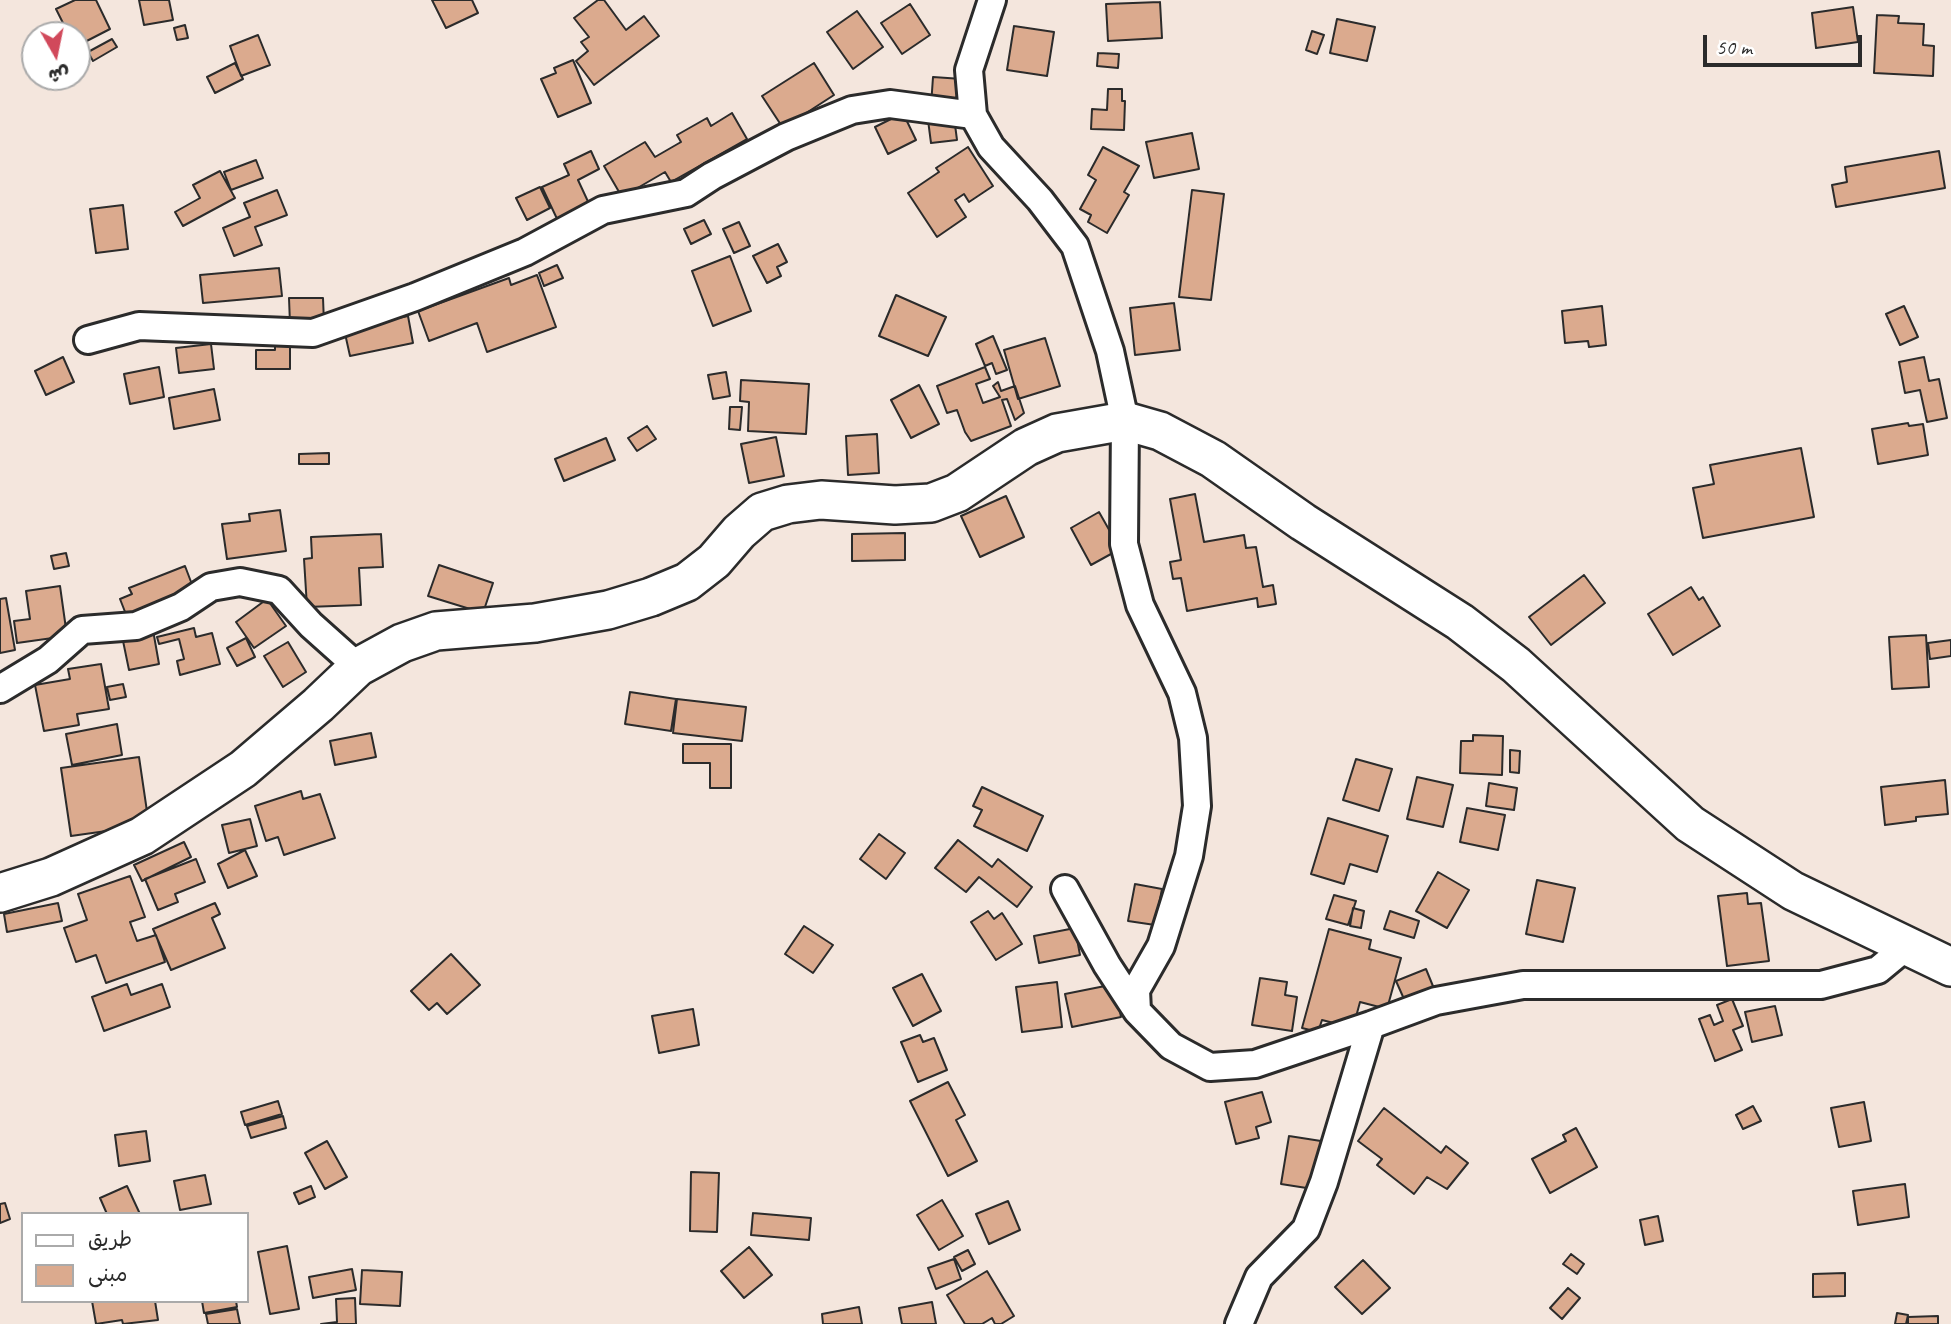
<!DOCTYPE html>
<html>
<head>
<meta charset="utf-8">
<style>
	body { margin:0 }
	#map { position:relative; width:1951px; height:1324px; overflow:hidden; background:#f4e6dd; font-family:Caveat,"Playpen Sans Arabic",sans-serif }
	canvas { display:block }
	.legend { position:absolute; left:21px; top:1212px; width:228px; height:91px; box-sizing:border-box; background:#fff; border:2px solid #aaa; margin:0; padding:9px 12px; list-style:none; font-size:21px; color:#2b2b2b }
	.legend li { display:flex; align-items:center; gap:14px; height:35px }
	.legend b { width:35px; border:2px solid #aaa }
	.north { position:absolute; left:21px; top:21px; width:70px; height:70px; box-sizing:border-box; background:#fff; border:2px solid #aaa; border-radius:50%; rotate:171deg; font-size:19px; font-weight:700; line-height:28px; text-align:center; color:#2b2b2b }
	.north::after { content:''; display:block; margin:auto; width:24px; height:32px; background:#d1495b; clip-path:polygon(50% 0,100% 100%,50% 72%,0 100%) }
	.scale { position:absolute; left:1703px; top:35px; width:159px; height:32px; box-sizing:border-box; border:4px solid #2b2b2b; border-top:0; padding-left:9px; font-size:21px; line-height:24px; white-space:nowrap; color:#2b2b2b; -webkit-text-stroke:5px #fff; paint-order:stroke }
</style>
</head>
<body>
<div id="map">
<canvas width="1951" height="1324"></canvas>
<ul class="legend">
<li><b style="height:9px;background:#fff"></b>طريق</li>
<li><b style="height:19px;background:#dbaa8e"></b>مبنى</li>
</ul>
<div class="north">ش</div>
<div class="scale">50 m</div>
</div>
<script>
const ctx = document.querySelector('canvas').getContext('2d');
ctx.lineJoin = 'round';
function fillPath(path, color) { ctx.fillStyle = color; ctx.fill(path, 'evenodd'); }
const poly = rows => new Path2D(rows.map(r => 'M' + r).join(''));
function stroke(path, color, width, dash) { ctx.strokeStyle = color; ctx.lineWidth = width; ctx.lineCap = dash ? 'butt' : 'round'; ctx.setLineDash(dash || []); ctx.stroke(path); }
const building = poly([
	[75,0,96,0,110,29,77,46,77,35,42,35,63,23,56,9,75,0],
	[139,0,169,0,173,20,144,25,139,0],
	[432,0,472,0,478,13,446,28,432,0],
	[598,0,604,0,626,30,644,16,659,36,594,85,576,61,588,51,581,42,589,37,574,18,598,0],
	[1160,2,1162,38,1108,41,1106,4,1160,2],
	[910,4,930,35,902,54,881,23,910,4],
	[1853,7,1858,42,1816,48,1812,13,1853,7],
	[857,11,883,47,853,69,827,32,857,11],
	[1877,15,1899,16,1898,23,1924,24,1923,45,1934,46,1933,76,1874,73,1877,15],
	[1337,19,1375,27,1367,61,1330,53,1337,19],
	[185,25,188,38,177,40,174,28,185,25],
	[1014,26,1054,32,1047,76,1007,70,1014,26],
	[1312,31,1324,35,1317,54,1306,50,1312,31],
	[258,35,270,65,241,76,230,46,258,35],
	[112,39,117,47,93,61,88,52,112,39],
	[1098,53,1119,54,1118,68,1097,66,1098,53],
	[573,60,591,103,558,117,541,79,556,73,554,68,573,60],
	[235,63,243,79,215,93,207,77,235,63],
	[814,63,834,95,783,128,762,96,814,63],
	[933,77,962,79,959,108,931,106,933,77],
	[1108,89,1122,89,1122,101,1125,101,1124,130,1091,129,1092,109,1107,110,1108,89],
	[732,113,747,139,671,182,665,172,622,197,604,166,645,142,655,157,681,142,677,135,707,118,711,126,732,113],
	[903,113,916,140,888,154,875,127,903,113],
	[954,117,957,140,931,143,928,120,954,117],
	[1192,133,1199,169,1154,178,1146,142,1192,133],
	[968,147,993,186,969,202,964,194,955,200,966,217,937,237,908,193,939,172,936,168,968,147],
	[1103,147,1139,166,1124,192,1129,195,1107,233,1088,222,1091,215,1080,209,1096,180,1088,175,1103,147],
	[591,151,599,169,578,180,591,208,559,223,542,187,569,175,564,164,591,151],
	[1939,151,1945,188,1836,207,1832,185,1847,182,1845,167,1939,151],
	[256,160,263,178,231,190,224,172,256,160],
	[220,171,235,198,183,226,175,212,200,198,193,185,220,171],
	[540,187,550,208,527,220,516,198,540,187],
	[277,190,287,215,255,227,262,245,234,256,223,228,250,217,244,203,277,190],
	[1192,190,1224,194,1211,300,1179,297,1192,190],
	[123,205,128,249,96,253,90,209,123,205],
	[704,220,711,234,691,244,684,229,704,220],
	[739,222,750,246,734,253,723,229,739,222],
	[778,244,787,262,777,267,781,276,767,283,753,256,778,244],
	[730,256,751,311,713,326,692,271,730,256],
	[557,265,563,278,544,286,539,273,557,265],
	[279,268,282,296,203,303,200,275,279,268],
	[537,275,556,327,487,352,477,323,429,341,418,311,509,278,511,285,537,275],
	[896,295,946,317,928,356,879,336,896,295],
	[289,298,323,298,324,323,290,324,289,298],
	[1174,303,1180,350,1135,355,1130,308,1174,303],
	[1602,306,1606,345,1589,347,1588,341,1565,343,1562,311,1602,306],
	[1904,306,1918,337,1900,345,1886,314,1904,306],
	[408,316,413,343,350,356,344,329,408,316],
	[993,336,1007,370,996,374,992,363,985,366,976,344,993,336],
	[1045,338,1060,386,1018,399,1004,350,1045,338],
	[275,341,290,341,290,369,256,369,256,350,275,350,275,341],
	[211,344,214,369,179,373,176,348,211,344],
	[63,357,74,382,46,395,35,371,63,357],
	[1924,357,1929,381,1939,379,1947,418,1927,422,1920,390,1905,393,1899,362,1924,357],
	[159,367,164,397,130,404,124,374,159,367],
	[985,367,990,379,976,384,983,403,1000,397,993,386,998,382,1001,391,1015,386,1024,413,1015,420,1007,399,1002,400,1011,426,971,441,965,432,957,410,947,413,937,386,985,367],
	[726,372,730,396,713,399,708,375,726,372],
	[741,380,809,384,806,434,748,431,749,402,740,401,741,380],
	[919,385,939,424,911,438,891,400,919,385],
	[214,389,220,420,174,429,169,398,214,389],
	[730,407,742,407,740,430,729,429,730,407],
	[1908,423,1909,426,1923,424,1928,455,1878,464,1872,429,1908,423],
	[647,426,656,439,637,451,628,438,647,426],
	[877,434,879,473,848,475,846,436,877,434],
	[776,437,784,476,749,483,741,444,776,437],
	[606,438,615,460,564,481,555,459,606,438],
	[1801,448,1814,517,1703,538,1693,488,1714,484,1710,465,1801,448],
	[329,453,329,464,299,464,299,454,329,453],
	[1195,494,1204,542,1244,535,1246,548,1256,547,1263,587,1273,585,1276,604,1258,607,1257,598,1187,611,1181,578,1173,579,1170,562,1181,560,1170,499,1195,494],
	[1006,496,1024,537,980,557,961,516,1006,496],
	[280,510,286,551,227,559,222,524,250,521,249,514,280,510],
	[1099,512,1120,549,1091,565,1071,528,1099,512],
	[905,533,905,560,852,561,852,534,905,533],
	[381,534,383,567,359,568,361,605,307,607,304,559,312,558,311,537,381,534],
	[66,553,69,566,54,569,51,556,66,553],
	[439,565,493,583,483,613,428,596,439,565],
	[185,566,196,595,129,622,120,599,132,594,129,588,185,566],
	[1584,575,1605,603,1551,645,1529,617,1584,575],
	[60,586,67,636,17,643,14,621,30,619,26,591,60,586],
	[1691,587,1699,600,1703,597,1720,626,1673,655,1648,614,1691,587],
	[6,598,15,650,0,653,0,599,6,598],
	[267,599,286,626,254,648,236,622,267,599],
	[194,628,196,637,212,633,220,664,180,675,177,661,184,659,179,639,159,644,157,637,194,628],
	[153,630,159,664,129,670,122,636,153,630],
	[1926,635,1929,687,1892,689,1889,637,1926,635],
	[246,638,255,657,237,666,227,648,246,638],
	[1951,640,1951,656,1930,659,1928,643,1951,640],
	[288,642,306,672,283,687,264,656,288,642],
	[101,664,109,709,77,714,79,725,44,731,35,685,70,679,68,669,101,664],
	[123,684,126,697,110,700,107,687,123,684],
	[630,692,676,699,671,731,625,724,630,692],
	[677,699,746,707,742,741,673,733,677,699],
	[117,724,122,755,72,765,66,734,117,724],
	[371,733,376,757,335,765,330,741,371,733],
	[1473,735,1503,736,1502,775,1460,773,1461,741,1473,741,1473,735],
	[683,744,731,744,731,788,710,788,710,763,683,763,683,744],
	[1510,750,1520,751,1519,773,1510,772,1510,750],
	[139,757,149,825,71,836,61,768,139,757],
	[1356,759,1392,769,1379,811,1343,800,1356,759],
	[1417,777,1453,785,1443,827,1407,819,1417,777],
	[1945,780,1948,814,1916,817,1916,821,1885,825,1881,787,1945,780],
	[1489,783,1517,788,1514,810,1486,806,1489,783],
	[982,787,1043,816,1027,851,974,826,982,810,973,806,982,787],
	[301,791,303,799,320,794,335,838,284,855,278,837,266,841,255,806,301,791],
	[1467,808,1505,815,1498,850,1460,842,1467,808],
	[1328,818,1388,836,1377,872,1350,864,1344,884,1311,874,1328,818],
	[250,819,257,846,229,853,222,825,250,819],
	[879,834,905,853,886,879,860,859,879,834],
	[958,840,992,867,998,859,1032,887,1017,907,979,877,966,892,935,868,958,840],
	[184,842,191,857,142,881,134,865,184,842],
	[245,850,257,876,228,888,218,864,245,850],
	[196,859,205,882,175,894,178,902,158,910,145,879,196,859],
	[1438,872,1469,890,1447,928,1416,911,1438,872],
	[130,876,145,917,130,922,137,941,156,935,165,962,106,983,96,955,76,962,64,928,87,920,78,894,130,876],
	[1537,880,1575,888,1563,942,1526,934,1537,880],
	[1135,884,1162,889,1155,925,1128,921,1135,884],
	[1747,893,1748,904,1761,903,1769,961,1727,966,1718,896,1747,893],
	[1334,895,1356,901,1348,925,1326,919,1334,895],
	[58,903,62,921,7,932,4,914,58,903],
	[215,903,220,914,212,918,225,948,171,970,153,929,215,903],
	[1353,908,1364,911,1361,928,1350,926,1353,908],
	[988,911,994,919,1002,913,1022,944,996,960,971,922,988,911],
	[1390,911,1419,921,1414,938,1384,929,1390,911],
	[804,926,833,945,813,973,785,954,804,926],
	[1075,928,1080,955,1039,963,1034,936,1075,928],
	[1329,929,1371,940,1369,949,1401,958,1387,1009,1360,1002,1353,1028,1322,1020,1318,1032,1302,1028,1329,929],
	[451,954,480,985,447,1014,437,1003,429,1010,411,991,451,954],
	[1426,969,1437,996,1408,1008,1396,981,1426,969],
	[922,974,941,1011,913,1026,893,988,922,974],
	[1260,978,1287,982,1285,995,1297,997,1292,1031,1252,1025,1260,978],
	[1057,982,1062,1027,1022,1032,1016,987,1057,982],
	[127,984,131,995,162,984,170,1007,104,1031,92,997,127,984],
	[1115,984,1121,1017,1072,1027,1065,994,1115,984],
	[1732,999,1743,1026,1733,1030,1742,1050,1715,1061,1699,1019,1710,1015,1714,1025,1723,1021,1717,1005,1732,999],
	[1775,1006,1782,1035,1752,1042,1745,1012,1775,1006],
	[693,1009,699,1045,659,1053,652,1016,693,1009],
	[920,1035,923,1042,934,1038,947,1070,918,1082,901,1042,920,1035],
	[948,1082,965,1115,956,1120,977,1161,948,1176,910,1101,948,1082],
	[1262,1092,1271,1122,1256,1127,1259,1138,1236,1144,1225,1102,1262,1092],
	[278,1101,282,1114,245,1125,241,1112,278,1101],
	[1864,1102,1871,1141,1839,1147,1831,1108,1864,1102],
	[1753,1106,1761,1121,1743,1129,1736,1115,1753,1106],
	[1384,1108,1441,1153,1446,1146,1468,1163,1447,1189,1427,1177,1414,1194,1377,1165,1382,1159,1358,1141,1384,1108],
	[283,1116,286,1128,251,1138,247,1126,283,1116],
	[1576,1128,1597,1167,1550,1193,1532,1159,1566,1141,1563,1135,1576,1128],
	[146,1131,150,1161,119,1166,115,1135,146,1131],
	[1289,1136,1321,1141,1313,1189,1281,1184,1289,1136],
	[327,1141,347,1177,325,1189,305,1153,327,1141],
	[691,1172,719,1173,717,1232,690,1231,691,1172],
	[205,1175,211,1204,180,1210,174,1181,205,1175],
	[1905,1184,1909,1217,1858,1225,1853,1191,1905,1184],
	[127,1186,140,1214,107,1214,100,1198,127,1186],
	[311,1186,315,1197,299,1204,294,1193,311,1186],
	[942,1200,963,1236,939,1250,917,1215,942,1200],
	[1008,1201,1020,1230,989,1244,976,1214,1008,1201],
	[5,1203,10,1219,0,1223,0,1204,5,1203],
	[753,1213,811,1218,809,1240,751,1235,753,1213],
	[1658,1216,1663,1241,1645,1245,1640,1220,1658,1216],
	[287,1246,299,1309,270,1314,258,1252,287,1246],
	[749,1247,772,1275,744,1298,721,1271,749,1247],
	[968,1250,975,1264,962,1271,954,1257,968,1250],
	[1571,1254,1584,1264,1577,1274,1563,1264,1571,1254],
	[954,1259,961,1279,936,1289,928,1268,954,1259],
	[1363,1260,1390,1288,1362,1314,1335,1287,1363,1260],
	[352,1269,356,1290,313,1298,309,1277,352,1269],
	[362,1270,402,1272,400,1306,360,1304,362,1270],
	[987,1271,1014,1316,1001,1324,995,1324,992,1318,982,1324,965,1324,947,1295,987,1271],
	[1845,1273,1845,1296,1813,1297,1813,1274,1845,1273],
	[1568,1288,1580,1298,1562,1319,1550,1308,1568,1288],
	[355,1298,356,1324,321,1324,337,1322,336,1299,355,1298],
	[92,1301,155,1301,158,1320,123,1324,122,1320,96,1324,92,1301],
	[202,1301,236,1301,237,1307,204,1313,202,1301],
	[932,1302,936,1324,902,1324,899,1308,932,1302],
	[859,1307,862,1324,823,1324,822,1314,859,1307],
	[237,1309,240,1324,208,1324,206,1314,237,1309],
	[1897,1313,1908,1315,1906,1324,1895,1324,1897,1313],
	[1938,1316,1938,1324,1908,1324,1908,1317,1938,1316]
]);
const street = poly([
	[992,0,969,70,973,115,991,147,1040,200,1075,246,1110,351,1125,421,1124,544,1140,605,1182,693,1193,738,1197,806,1189,856,1161,946,1136,990,1137,1011,1171,1046,1210,1067,1255,1064,1371,1025,1436,1001,1523,985,1821,985,1878,970,1907,946],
	[88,340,139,326,313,333,415,297,525,252,603,210,686,193,712,176,786,137,852,110,890,104,973,115],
	[0,689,48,660,82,630,136,626,181,607,211,587,240,582,279,590,311,625,358,667],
	[1065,889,1107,965,1137,1011],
	[1239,1324,1259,1277,1306,1229,1324,1182,1371,1025]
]);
const secondary = poly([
	[0,893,51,877,142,836,243,769,318,705,358,667,402,643,436,631,535,623,608,610,651,597,687,582,714,561,739,532,762,512,788,504,821,500,895,505,931,503,957,493,1026,447,1057,433,1125,421,1160,431,1213,459,1303,522,1460,622,1516,665,1690,824,1793,891,1951,967]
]);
fillPath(building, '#dbaa8e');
stroke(building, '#2b2b2b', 2);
stroke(street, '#2b2b2b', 32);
stroke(secondary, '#2b2b2b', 42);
stroke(street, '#fff', 26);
stroke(secondary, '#fff', 37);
</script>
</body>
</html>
